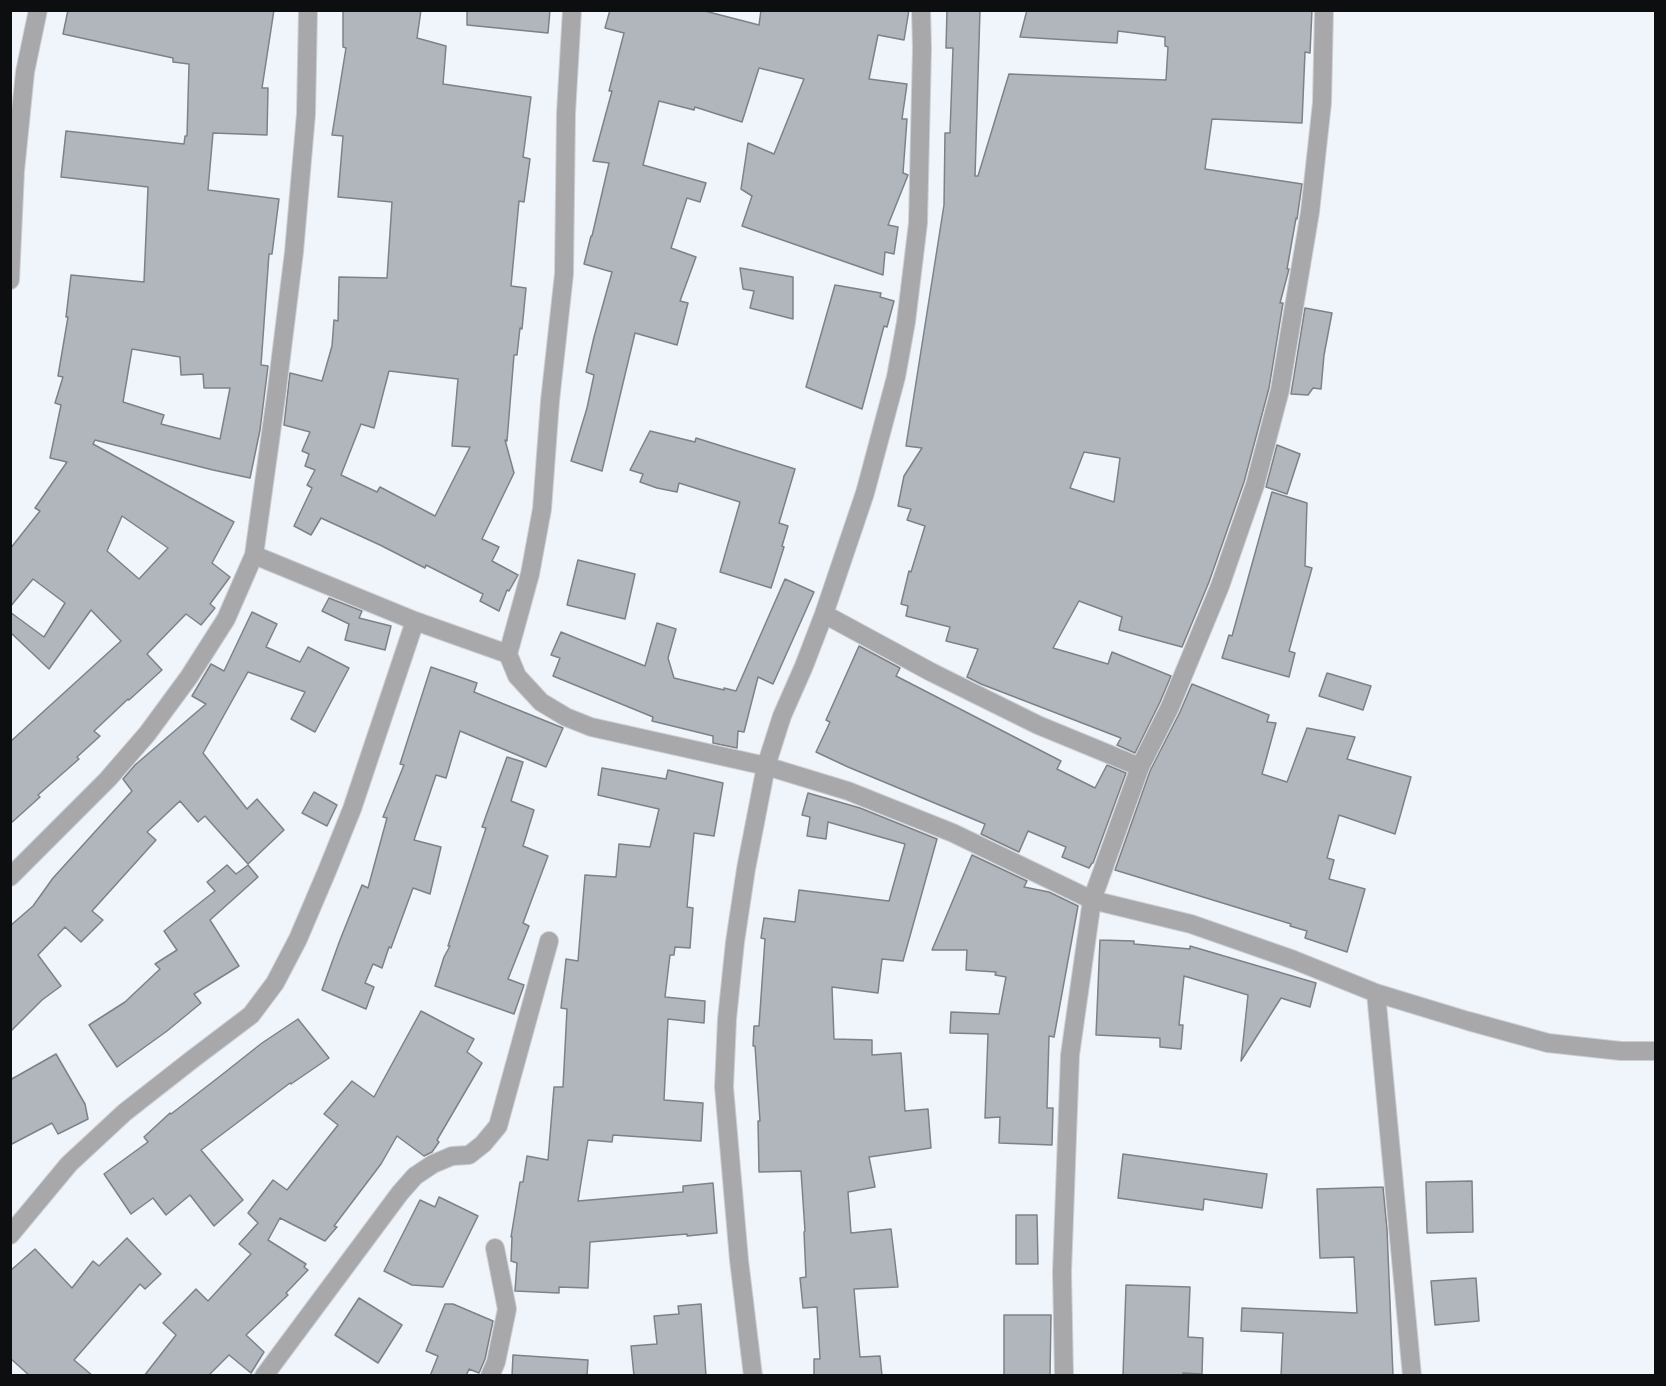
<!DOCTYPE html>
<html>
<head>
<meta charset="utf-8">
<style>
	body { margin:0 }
	#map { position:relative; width:1666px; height:1386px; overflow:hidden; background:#eff5fb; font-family:Barlow,sans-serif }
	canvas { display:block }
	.frame { position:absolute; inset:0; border:12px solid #0c0e10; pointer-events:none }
</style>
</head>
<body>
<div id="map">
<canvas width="1666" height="1386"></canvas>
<div class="frame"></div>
</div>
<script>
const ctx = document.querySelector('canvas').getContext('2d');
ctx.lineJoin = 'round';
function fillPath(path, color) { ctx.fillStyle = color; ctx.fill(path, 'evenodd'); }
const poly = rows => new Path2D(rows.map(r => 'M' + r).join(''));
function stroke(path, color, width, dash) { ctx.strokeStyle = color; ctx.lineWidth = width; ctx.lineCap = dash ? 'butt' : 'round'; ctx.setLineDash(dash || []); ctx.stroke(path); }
const building = poly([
	[68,10,274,10,262,88,268,88,267,135,213,133,208,190,279,199,272,254,269,254,261,365,268,366,260,430,250,478,213,470,95,440,93,444,234,522,212,563,230,577,210,604,215,608,201,625,186,614,147,654,162,670,129,700,128,699,94,731,100,736,77,757,79,759,38,795,40,797,10,824,10,742,121,641,91,610,49,669,10,632,10,612,44,637,65,603,33,579,10,607,10,549,40,511,35,508,67,462,50,458,61,405,55,403,63,377,58,376,68,317,66,317,71,275,144,282,148,187,61,177,66,131,184,144,185,136,187,136,189,64,173,62,173,58,63,34,68,10],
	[132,349,180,357,181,375,203,374,204,388,230,388,220,439,161,424,164,415,123,402,132,349],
	[122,516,168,548,139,579,107,551,122,516],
	[343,10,421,10,417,38,446,46,443,84,531,97,523,157,530,159,524,202,519,201,511,286,526,288,522,329,520,328,517,355,514,355,507,441,505,440,514,473,482,539,499,547,492,561,518,575,509,591,507,590,499,611,480,601,483,594,426,565,425,568,380,545,321,518,311,535,294,526,312,488,307,485,315,470,305,466,309,454,302,451,310,432,284,425,290,373,322,381,332,346,334,320,338,321,339,277,387,278,392,202,338,197,343,136,332,135,346,48,343,47,343,10],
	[389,371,458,379,452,446,470,447,435,516,380,487,377,492,341,475,361,424,374,428,389,371],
	[467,10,550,10,548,33,467,25,467,10],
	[610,10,701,10,759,25,761,10,909,10,904,40,878,35,869,79,907,84,902,119,907,119,903,173,908,175,888,225,898,227,894,254,885,252,883,275,742,226,752,196,741,189,748,143,774,154,804,79,759,68,742,122,695,107,694,110,659,101,643,165,706,183,700,202,687,198,671,248,696,257,680,301,688,303,677,345,635,333,602,471,571,461,587,408,594,375,586,372,594,337,612,272,584,264,591,236,592,236,609,163,593,161,612,91,609,91,624,33,605,28,610,10],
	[947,10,980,10,975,176,978,176,1009,74,1166,80,1168,47,1165,46,1165,37,1118,31,1117,43,1020,37,1027,10,1312,10,1310,53,1305,52,1302,123,1212,119,1205,169,1302,184,1297,219,1296,218,1287,269,1289,269,1280,303,1283,303,1269,388,1244,482,1209,582,1182,647,1119,630,1122,617,1079,601,1053,648,1108,664,1112,652,1171,676,1160,702,1135,753,1117,745,1121,738,981,684,967,677,978,649,946,641,950,627,906,616,908,606,901,604,909,571,911,572,925,526,907,520,911,509,898,506,904,476,922,448,906,446,944,205,945,133,950,133,953,48,946,48,947,10],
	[1084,452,1120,458,1114,502,1070,488,1084,452],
	[740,268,793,277,793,319,750,308,754,291,743,289,740,268],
	[835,285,881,293,880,297,894,301,887,327,884,326,862,409,806,387,835,285],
	[1305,308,1332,313,1324,355,1321,389,1313,388,1308,395,1291,394,1305,308],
	[650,431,695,442,696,438,795,469,779,523,788,526,782,546,784,547,771,588,720,572,740,502,679,483,677,492,657,488,640,482,643,474,630,470,650,431],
	[1277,445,1300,454,1287,494,1266,487,1277,445],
	[1272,492,1307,503,1305,566,1312,568,1289,651,1295,653,1289,677,1222,658,1229,635,1232,636,1272,492],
	[578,560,635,574,625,619,567,605,578,560],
	[785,579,814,592,773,684,758,677,744,732,738,731,737,748,713,743,713,736,652,721,653,717,553,676,560,658,551,655,561,632,645,666,657,623,676,629,668,658,674,678,724,690,724,688,736,691,785,579],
	[329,598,362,611,359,618,391,626,385,650,345,640,349,624,322,611,329,598],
	[252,612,277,624,266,647,300,662,308,647,349,668,315,732,291,719,305,692,248,672,203,753,247,809,257,799,284,830,248,864,205,816,198,822,180,801,147,832,156,840,92,911,103,920,81,942,65,927,38,955,61,986,42,1000,10,1032,10,926,33,906,53,878,132,791,123,779,135,765,206,704,192,696,211,664,224,671,252,612],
	[859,646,900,668,896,676,1061,761,1057,769,1095,788,1107,765,1126,773,1093,863,1092,863,1089,868,1062,857,1066,847,1028,831,1019,852,981,834,985,824,848,767,816,752,830,722,826,720,859,646],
	[431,667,477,683,474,692,563,728,546,767,460,731,446,778,436,775,414,840,441,847,430,894,413,888,391,948,389,947,382,968,373,964,365,983,374,987,366,1009,322,990,340,940,362,885,368,888,387,818,383,817,404,765,400,764,431,667],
	[1327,673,1371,686,1363,710,1319,696,1327,673],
	[1192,684,1269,715,1267,722,1276,723,1262,774,1287,782,1307,728,1355,737,1347,759,1411,777,1395,834,1339,815,1327,858,1334,860,1329,879,1365,889,1347,952,1305,938,1307,931,1290,926,1291,924,1115,870,1150,771,1180,712,1192,684],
	[507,757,523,762,511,801,534,810,523,846,548,856,523,923,529,926,508,979,524,985,514,1014,435,986,444,957,450,946,448,946,486,828,482,827,507,757],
	[602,768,666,779,668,770,723,783,714,836,694,833,687,907,693,908,690,948,675,947,674,955,670,955,665,997,705,1001,704,1023,668,1019,664,1100,703,1103,701,1141,613,1135,612,1142,588,1140,578,1201,683,1192,683,1186,713,1183,717,1233,687,1236,687,1234,590,1242,588,1288,559,1287,559,1293,515,1291,517,1263,511,1261,512,1237,511,1237,520,1182,523,1182,527,1156,548,1160,554,1087,563,1087,567,1009,561,1008,566,959,578,961,585,875,616,877,619,844,650,847,659,809,598,795,602,768],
	[314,792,337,805,327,826,302,813,314,792],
	[808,793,860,808,937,839,903,961,882,959,878,993,832,987,834,1039,872,1040,872,1055,901,1053,905,1111,928,1109,931,1148,869,1157,875,1187,848,1192,851,1233,891,1229,898,1287,854,1289,860,1357,880,1356,882,1376,814,1376,814,1359,820,1359,817,1307,803,1308,800,1278,806,1277,804,1232,805,1231,801,1171,759,1172,758,1121,760,1121,755,1046,753,1046,754,1026,759,1026,765,939,761,938,764,918,795,922,799,890,889,901,905,844,828,822,826,839,807,836,810,817,802,815,808,793],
	[972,855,1027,881,1024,887,1049,892,1078,906,1054,1037,1049,1036,1047,1108,1053,1108,1052,1145,999,1143,1000,1117,985,1118,988,1034,950,1033,951,1012,999,1014,1006,977,995,975,996,972,966,970,967,950,932,950,972,855],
	[227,865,236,874,248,865,258,877,210,920,239,966,194,994,201,1003,167,1031,117,1067,89,1025,125,1002,160,969,155,964,177,950,164,931,215,891,207,882,227,865],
	[1100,940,1134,941,1134,944,1190,949,1190,946,1316,983,1310,1007,1281,998,1241,1061,1248,995,1184,976,1179,1025,1183,1025,1181,1049,1160,1047,1160,1038,1096,1035,1100,940],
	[421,1011,474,1039,467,1052,482,1063,437,1140,439,1142,432,1152,424,1156,397,1136,381,1164,334,1226,337,1227,325,1241,280,1218,268,1240,306,1264,304,1267,308,1270,286,1293,288,1295,246,1335,264,1352,251,1373,229,1355,208,1376,144,1376,176,1335,163,1323,196,1289,208,1301,251,1254,239,1244,258,1223,248,1213,273,1180,287,1190,338,1125,324,1114,352,1081,374,1097,421,1011],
	[298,1019,329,1058,291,1084,290,1083,201,1150,243,1200,214,1226,190,1195,166,1215,153,1198,131,1214,104,1174,148,1142,144,1137,170,1113,171,1114,219,1077,262,1043,298,1019],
	[56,1054,85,1104,88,1119,58,1134,52,1123,10,1145,10,1080,56,1054],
	[1123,1154,1267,1174,1262,1208,1204,1199,1203,1210,1118,1198,1123,1154],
	[1472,1181,1473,1232,1427,1233,1426,1182,1472,1181],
	[1383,1187,1387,1229,1393,1376,1281,1376,1283,1333,1241,1331,1242,1308,1357,1313,1354,1257,1320,1258,1317,1189,1383,1187],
	[439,1197,478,1216,443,1287,412,1285,384,1271,420,1200,435,1207,439,1197],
	[1016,1215,1037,1215,1038,1264,1016,1264,1016,1215],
	[127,1238,161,1274,145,1289,140,1284,74,1360,93,1376,30,1376,10,1358,10,1271,35,1249,72,1288,93,1261,99,1266,127,1238],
	[1476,1278,1479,1321,1435,1325,1431,1281,1476,1278],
	[1126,1285,1190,1287,1188,1337,1203,1338,1202,1374,1183,1373,1183,1376,1123,1376,1126,1285],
	[359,1298,402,1325,378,1363,335,1335,359,1298],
	[445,1304,453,1304,493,1321,485,1359,479,1373,469,1369,466,1376,430,1376,438,1356,426,1351,445,1304],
	[701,1304,706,1376,634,1376,631,1346,657,1344,654,1316,679,1314,678,1306,701,1304],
	[1004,1315,1051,1315,1050,1376,1004,1376,1004,1315],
	[513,1355,588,1360,587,1376,512,1376,513,1355]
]);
const minor = poly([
	[572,10,566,113,564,274,550,401,542,509,530,574,508,654,517,676,541,702,566,717,591,727,766,766,848,791,953,833,1092,900,1191,924,1294,960,1376,993,1468,1021,1548,1043,1621,1051,1656,1051],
	[10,280,15,171,25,72,38,10],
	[254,555,415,621,508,654],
	[824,614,931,672,1038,725,1140,767],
	[10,877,108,779,147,734,189,677,226,619,254,555,276,397,294,252,306,114,308,10],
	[1376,993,1412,1376],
	[10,1235,69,1164,125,1112,194,1058,251,1015,275,983,298,939,327,871,352,809,415,621],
	[264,1376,400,1193,415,1176,433,1164,452,1156,469,1155,483,1144,498,1126,549,941],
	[490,1376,496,1362,507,1309,495,1248],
	[753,1376,739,1260,724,1087,727,1019,735,942,746,869,766,766,782,716,804,666,824,614,865,493,896,377,906,322,918,223,922,48,921,10],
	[1064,1376,1062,1272,1070,1055,1092,900,1140,767,1170,707,1220,586,1255,485,1280,390,1310,212,1322,103,1324,10]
]);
fillPath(building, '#b0b6bc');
stroke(building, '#7d8288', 1.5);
stroke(minor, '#cbd0d5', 20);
stroke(minor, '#a8a7aa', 18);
</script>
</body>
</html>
